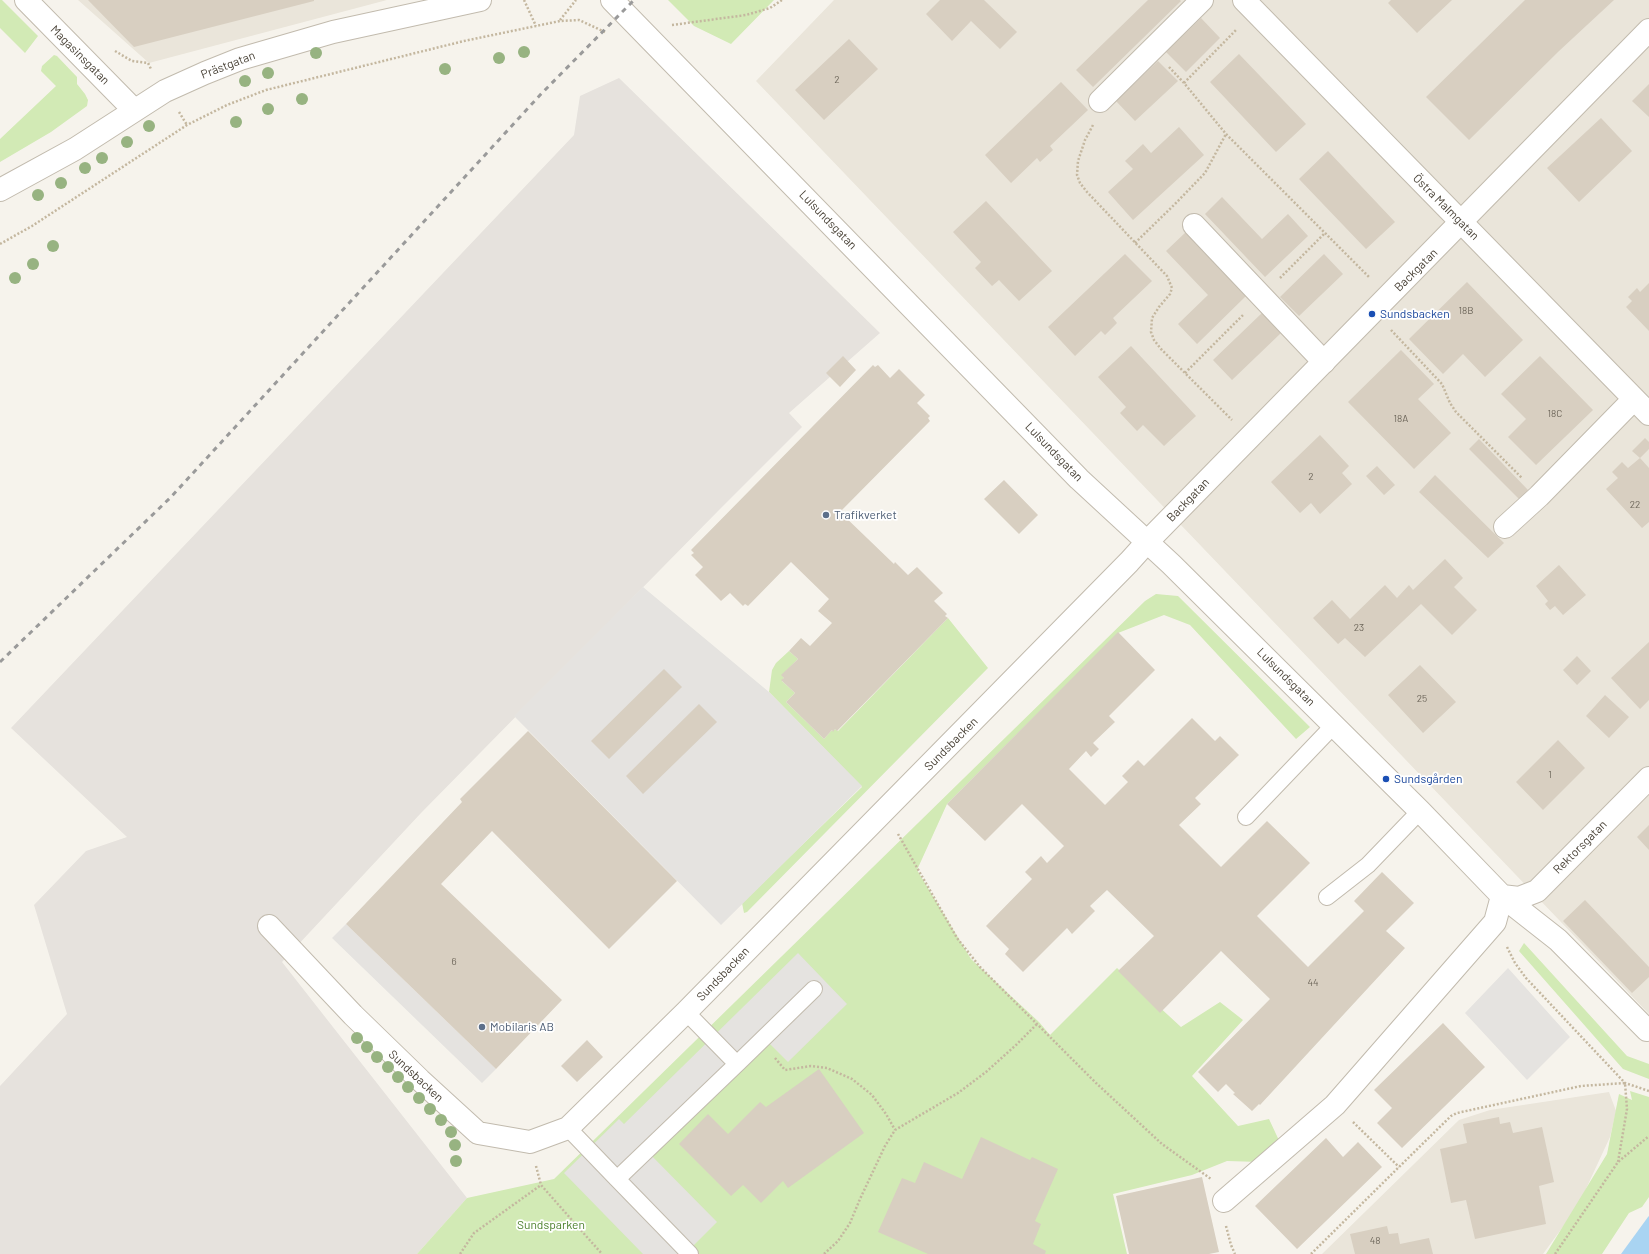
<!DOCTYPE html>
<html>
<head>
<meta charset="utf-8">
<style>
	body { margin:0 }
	canvas { display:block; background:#f6f3ec }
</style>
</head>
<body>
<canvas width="1649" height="1254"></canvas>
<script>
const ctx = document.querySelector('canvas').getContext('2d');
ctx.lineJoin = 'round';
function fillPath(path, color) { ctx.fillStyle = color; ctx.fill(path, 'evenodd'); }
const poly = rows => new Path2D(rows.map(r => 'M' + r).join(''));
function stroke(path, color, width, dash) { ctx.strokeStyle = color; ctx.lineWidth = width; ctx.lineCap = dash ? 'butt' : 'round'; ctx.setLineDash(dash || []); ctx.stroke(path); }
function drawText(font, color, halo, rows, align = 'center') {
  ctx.font = font + ' Barlow,sans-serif'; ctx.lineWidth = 3.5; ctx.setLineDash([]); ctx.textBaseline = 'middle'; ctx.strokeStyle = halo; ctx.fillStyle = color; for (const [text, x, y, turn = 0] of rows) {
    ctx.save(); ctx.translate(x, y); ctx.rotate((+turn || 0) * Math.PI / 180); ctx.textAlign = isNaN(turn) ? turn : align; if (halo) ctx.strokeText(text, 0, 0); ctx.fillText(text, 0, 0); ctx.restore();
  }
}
const residential = poly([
	[78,0,387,0,149,63],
	[834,0,1649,0,1649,1014,756,81],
	[1609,1092,1616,1111,1610,1137,1578,1206,1543,1254,1322,1254,1459,1120,1490,1110]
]);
const industrial = poly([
	[619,78,880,333,789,413,802,427,720,509,421,813,282,962,467,1198,417,1254,0,1254,0,1086,67,1014,34,905,86,851,127,837,11,728,574,135,580,96]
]);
const green = poly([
	[0,0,2,0,38,36,25,53,0,28],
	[668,0,774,0,731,44,694,26],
	[54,55,57,56,77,77,77,84,85,94,88,100,87,106,51,132,0,162,0,139,56,86,41,71,42,66],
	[1156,594,1178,596,1310,727,1296,739,1190,625,1164,615,1118,633,947,804,917,870,971,959,1039,1022,1050,1035,1117,968,1181,1027,1220,1002,1243,1020,1192,1076,1238,1126,1269,1119,1283,1149,1260,1162,1227,1161,1192,1175,1113,1194,1127,1254,417,1254,467,1198,554,1179,1145,601],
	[948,618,988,668,747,912,744,913,742,903,862,787,769,692,772,670,776,663,789,651,798,659,782,675,784,678,782,681,795,693,786,702,824,739,832,730,833,731,835,729,838,731],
	[1524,943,1627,1056,1649,1064,1649,1079,1623,1069,1519,951],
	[1630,1091,1649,1097,1649,1197,1642,1207,1629,1213,1602,1254,1546,1254,1607,1154,1619,1094,1632,1100]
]);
const parking = poly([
	[643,587,769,692,862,786,721,925,514,716],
	[346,924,496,1069,482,1083,332,938],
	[798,953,847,1004,788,1062,760,1034,644,1148,717,1222,685,1254,643,1254,564,1173,619,1119,624,1124],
	[1508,968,1570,1037,1527,1080,1465,1013]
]);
const water = poly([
	[1649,1216,1649,1254,1621,1254,1648,1217]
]);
const building = poly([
	[88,0,314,0,314,1,134,47],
	[940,0,984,0,1017,32,1000,49,971,21,952,41,926,14],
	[1148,0,1180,0,1181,1,1093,87,1076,70],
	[1391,0,1452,0,1417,33,1388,3],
	[1525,0,1614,0,1559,51,1469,140,1426,97],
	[1201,18,1220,38,1186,72,1166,52],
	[849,39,878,69,824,120,795,90],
	[1239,54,1306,124,1276,152,1210,82],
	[1158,61,1178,81,1135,121,1116,101],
	[1061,82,1088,110,1050,146,1053,150,1040,162,1037,158,1011,183,985,155],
	[1649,84,1649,117,1632,101],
	[1601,118,1632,151,1579,202,1547,168],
	[1179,127,1204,155,1133,220,1108,192,1133,169,1125,161,1143,144,1151,153],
	[1328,151,1395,222,1366,249,1299,179],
	[1222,197,1262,239,1288,214,1308,236,1265,277,1205,214],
	[986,201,1052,271,1019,301,999,280,992,286,975,268,981,262,953,232],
	[1186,232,1247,295,1197,344,1178,324,1208,295,1166,251],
	[1125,254,1152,281,1113,318,1117,323,1105,335,1101,331,1075,356,1048,327],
	[1324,254,1343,274,1299,316,1280,297],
	[1467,282,1523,340,1485,377,1463,354,1443,374,1409,339],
	[1649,283,1649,331,1626,307,1632,301,1628,297,1637,288,1640,292],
	[1262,313,1281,333,1232,380,1213,360],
	[1131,346,1196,416,1164,446,1143,425,1137,431,1120,413,1126,407,1098,377],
	[1401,350,1434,384,1418,399,1451,433,1414,469,1348,402],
	[843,356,856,370,840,387,826,373],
	[1540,356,1593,410,1536,465,1508,437,1526,419,1501,394],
	[873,365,875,367,878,365,890,378,899,369,925,395,917,403,930,416,928,418,930,421,840,512,894,564,895,562,908,575,917,567,943,593,934,601,947,614,945,616,948,618,837,731,835,729,833,732,832,730,824,739,786,702,795,693,781,680,784,678,781,675,798,659,789,651,801,638,810,646,832,623,818,611,829,599,791,562,748,606,745,604,743,606,730,593,721,601,695,575,703,567,691,555,694,553,691,550],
	[1320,435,1349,466,1342,473,1352,484,1320,514,1311,503,1300,513,1271,482],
	[1645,438,1649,442,1649,449,1640,458,1632,451],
	[1479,439,1528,490,1519,499,1469,449],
	[1640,458,1649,468,1649,522,1642,528,1606,489,1618,478,1612,472,1622,462,1628,468],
	[1377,466,1395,485,1384,495,1366,476],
	[1435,475,1504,543,1488,558,1419,492],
	[1004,480,1038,515,1019,534,984,499],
	[1445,559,1463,578,1454,587,1477,610,1452,635,1421,604,1365,657,1345,638,1338,644,1313,618,1332,600,1350,619,1385,585,1397,598,1409,585,1413,590],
	[1559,565,1586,595,1563,615,1555,606,1550,610,1545,604,1548,601,1536,586],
	[1118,632,1155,670,1109,716,1115,722,1093,743,1099,749,1091,757,1086,751,1069,769,1105,805,1128,782,1122,776,1138,760,1144,766,1192,718,1215,741,1220,736,1239,755,1195,798,1201,804,1179,825,1221,867,1267,821,1310,863,1257,916,1308,967,1364,911,1354,901,1382,872,1414,903,1386,931,1405,948,1260,1105,1259,1104,1252,1111,1233,1094,1235,1093,1226,1084,1218,1092,1198,1072,1270,999,1221,951,1160,1013,1118,971,1154,936,1107,890,1090,906,1095,911,1072,934,1067,928,1023,972,1005,954,1009,949,986,926,1032,879,1025,872,1041,856,1047,863,1064,846,1022,804,985,841,947,804],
	[1649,642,1649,700,1640,709,1611,678],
	[1577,656,1591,671,1577,685,1563,670],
	[1420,665,1456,702,1423,733,1388,695],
	[664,669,682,687,609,759,591,741],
	[1605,695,1629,717,1609,738,1586,716],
	[699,704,717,722,643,794,626,776],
	[528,731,677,881,609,949,492,831,441,884,562,1000,496,1069,346,924,462,802,460,799],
	[1558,740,1585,768,1543,810,1516,782],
	[1649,825,1649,850,1637,837],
	[1585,900,1649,967,1649,977,1632,993,1563,921],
	[1443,1023,1485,1067,1402,1148,1377,1123,1392,1108,1374,1090],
	[587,1040,603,1057,577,1082,561,1066],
	[819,1069,864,1133,788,1188,783,1181,761,1203,743,1185,731,1196,679,1144,708,1114,728,1134,760,1102,766,1107],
	[1499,1117,1500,1124,1510,1122,1513,1133,1542,1127,1554,1182,1539,1186,1546,1224,1475,1239,1466,1200,1451,1203,1440,1149,1467,1143,1463,1124],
	[981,1137,1030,1160,1032,1157,1058,1169,1035,1221,1041,1224,1033,1244,1046,1251,1045,1254,928,1254,878,1232,902,1178,915,1183,924,1162,962,1179],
	[1326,1138,1343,1157,1358,1142,1382,1167,1297,1249,1255,1206],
	[1202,1177,1219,1252,1209,1254,1129,1254,1116,1196],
	[1387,1226,1389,1234,1398,1233,1400,1244,1429,1238,1433,1254,1355,1254,1350,1234]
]);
const path = poly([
	[524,0,536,26],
	[560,20,576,0],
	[672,25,746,15,770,8,782,0],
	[115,51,132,61,148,63,151,69],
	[1169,67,1184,83,1226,134,1370,278],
	[1184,83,1237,29],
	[179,112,187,125],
	[1093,125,1085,140,1078,161,1077,175,1080,183,1087,192,1167,276,1172,288,1170,294,1159,307,1152,318,1151,332,1154,340,1161,349,1232,420],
	[1135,243,1175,204,1205,173,1226,134],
	[0,244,32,226,187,125,227,105,266,90,464,41,560,21,579,20,605,32],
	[1280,278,1325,233],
	[1391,330,1442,384,1450,403,1456,412,1522,478],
	[1185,373,1244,314],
	[898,834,957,938,980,967,1096,1083,1162,1144,1211,1179],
	[1507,947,1515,963,1526,978,1625,1083,1649,1091],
	[775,1058,785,1070,811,1066,827,1068,852,1079,872,1095,886,1114,895,1130],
	[1353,1122,1399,1167],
	[536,1166,541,1185,602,1254],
	[1226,1226,1231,1245,1235,1254],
	[460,1254,474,1233,541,1185],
	[824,1254,838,1241,850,1223,860,1199,885,1146,895,1130,958,1093,986,1072,1016,1045,1037,1024],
	[1311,1254,1399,1167,1451,1116,1457,1113,1581,1086,1625,1083,1627,1109,1618,1162],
	[1555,1254,1618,1162,1649,1136]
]);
const service = poly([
	[1246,817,1334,725],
	[1327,897,1368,865,1420,811],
	[686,1012,737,1064,814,989],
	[568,1128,617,1179],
	[690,1254,617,1179,737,1064]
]);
const minor = poly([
	[26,0,134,110],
	[612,0,1079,479,1171,564,1420,811,1502,896,1558,940,1647,1030],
	[1244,0,1649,414],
	[1100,101,1202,0],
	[1194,225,1324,362],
	[1505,527,1539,496,1634,399],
	[1502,896,1519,898,1537,891,1649,778],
	[269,926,353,1015,420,1080,478,1133,530,1142,568,1128,686,1012,1129,562,1147,542],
	[1224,1201,1335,1105,1495,922,1502,896]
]);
const tertiary = poly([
	[0,190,75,149,165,91,205,73,240,59,333,32,480,0],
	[1147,542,1649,30]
]);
const rail = poly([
	[0,662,171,497,541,94,634,0]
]);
const trees = [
	[524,52],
	[316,53],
	[499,58],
	[445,69],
	[268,73],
	[245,81],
	[302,99],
	[268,109],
	[236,122],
	[149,126],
	[127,142],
	[102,158],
	[85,168],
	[61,183],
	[38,195],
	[53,246],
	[33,264],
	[15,278],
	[357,1038],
	[367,1047],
	[377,1057],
	[388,1067],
	[398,1077],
	[408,1087],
	[419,1098],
	[430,1109],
	[441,1120],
	[451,1132],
	[455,1145],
	[456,1161]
];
const markers = [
	[1372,314,4,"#1a4fb4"],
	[826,515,4,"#5c6f8a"],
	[1386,779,4,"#1a4fb4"],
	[482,1027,4,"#5c6f8a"]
];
const numberNames = [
	["2",837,80],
	["18B",1466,311],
	["18C",1555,414],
	["18A",1401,419],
	["2",1311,477],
	["22",1635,505],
	["23",1359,628],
	["25",1422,699],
	["1",1550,775],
	["6",454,962],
	["44",1313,983],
	["48",1375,1241]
];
const streetNames = [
	["Magasinsgatan",80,55,45],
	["Prästgatan",228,65,-21],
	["Östra Malmgatan",1446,207,45],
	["Lulsundsgatan",828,220,46],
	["Backgatan",1416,270,-45],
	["Lulsundsgatan",1054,452,46],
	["Backgatan",1188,500,-46],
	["Lulsundsgatan",1286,677,45],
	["Sundsbacken",951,744,-45],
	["Rektorsgatan",1580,847,-45],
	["Sundsbacken",723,974,-46],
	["Sundsbacken",416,1076,43]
];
const transitNames = [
	["Sundsbacken",1380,314],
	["Sundsgården",1394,779]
];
const serviceNames = [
	["Trafikverket",834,515],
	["Mobilaris AB",490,1027]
];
const parkNames = [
	["Sundsparken",551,1225]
];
fillPath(residential, '#eae5da');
fillPath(industrial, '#e6e2dd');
fillPath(green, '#d2eab5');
fillPath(parking, '#e5e3e0');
fillPath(water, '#a9d4f2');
fillPath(building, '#d8cfc1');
stroke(service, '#c2bbae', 18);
stroke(minor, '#c2bbae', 24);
stroke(tertiary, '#c2bbae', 24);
stroke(path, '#c4b79f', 2.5, [2, 2]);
stroke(service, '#fff', 16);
stroke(minor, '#fff', 22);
stroke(tertiary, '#fff', 22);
stroke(rail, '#9a9a9a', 3, [5, 5]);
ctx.fillStyle = '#97b381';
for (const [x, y] of trees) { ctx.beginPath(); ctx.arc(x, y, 6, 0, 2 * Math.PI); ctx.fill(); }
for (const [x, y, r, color] of markers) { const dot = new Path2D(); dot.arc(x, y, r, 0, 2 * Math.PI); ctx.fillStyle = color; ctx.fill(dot); stroke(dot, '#fff', 1.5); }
drawText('10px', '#6e675b', null, numberNames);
drawText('12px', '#4b4439', '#fff', streetNames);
drawText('12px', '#164399', '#fff', transitNames, 'left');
drawText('12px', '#4e5e75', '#fff', serviceNames, 'left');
drawText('12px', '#4a7f2a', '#fff', parkNames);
</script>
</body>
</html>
